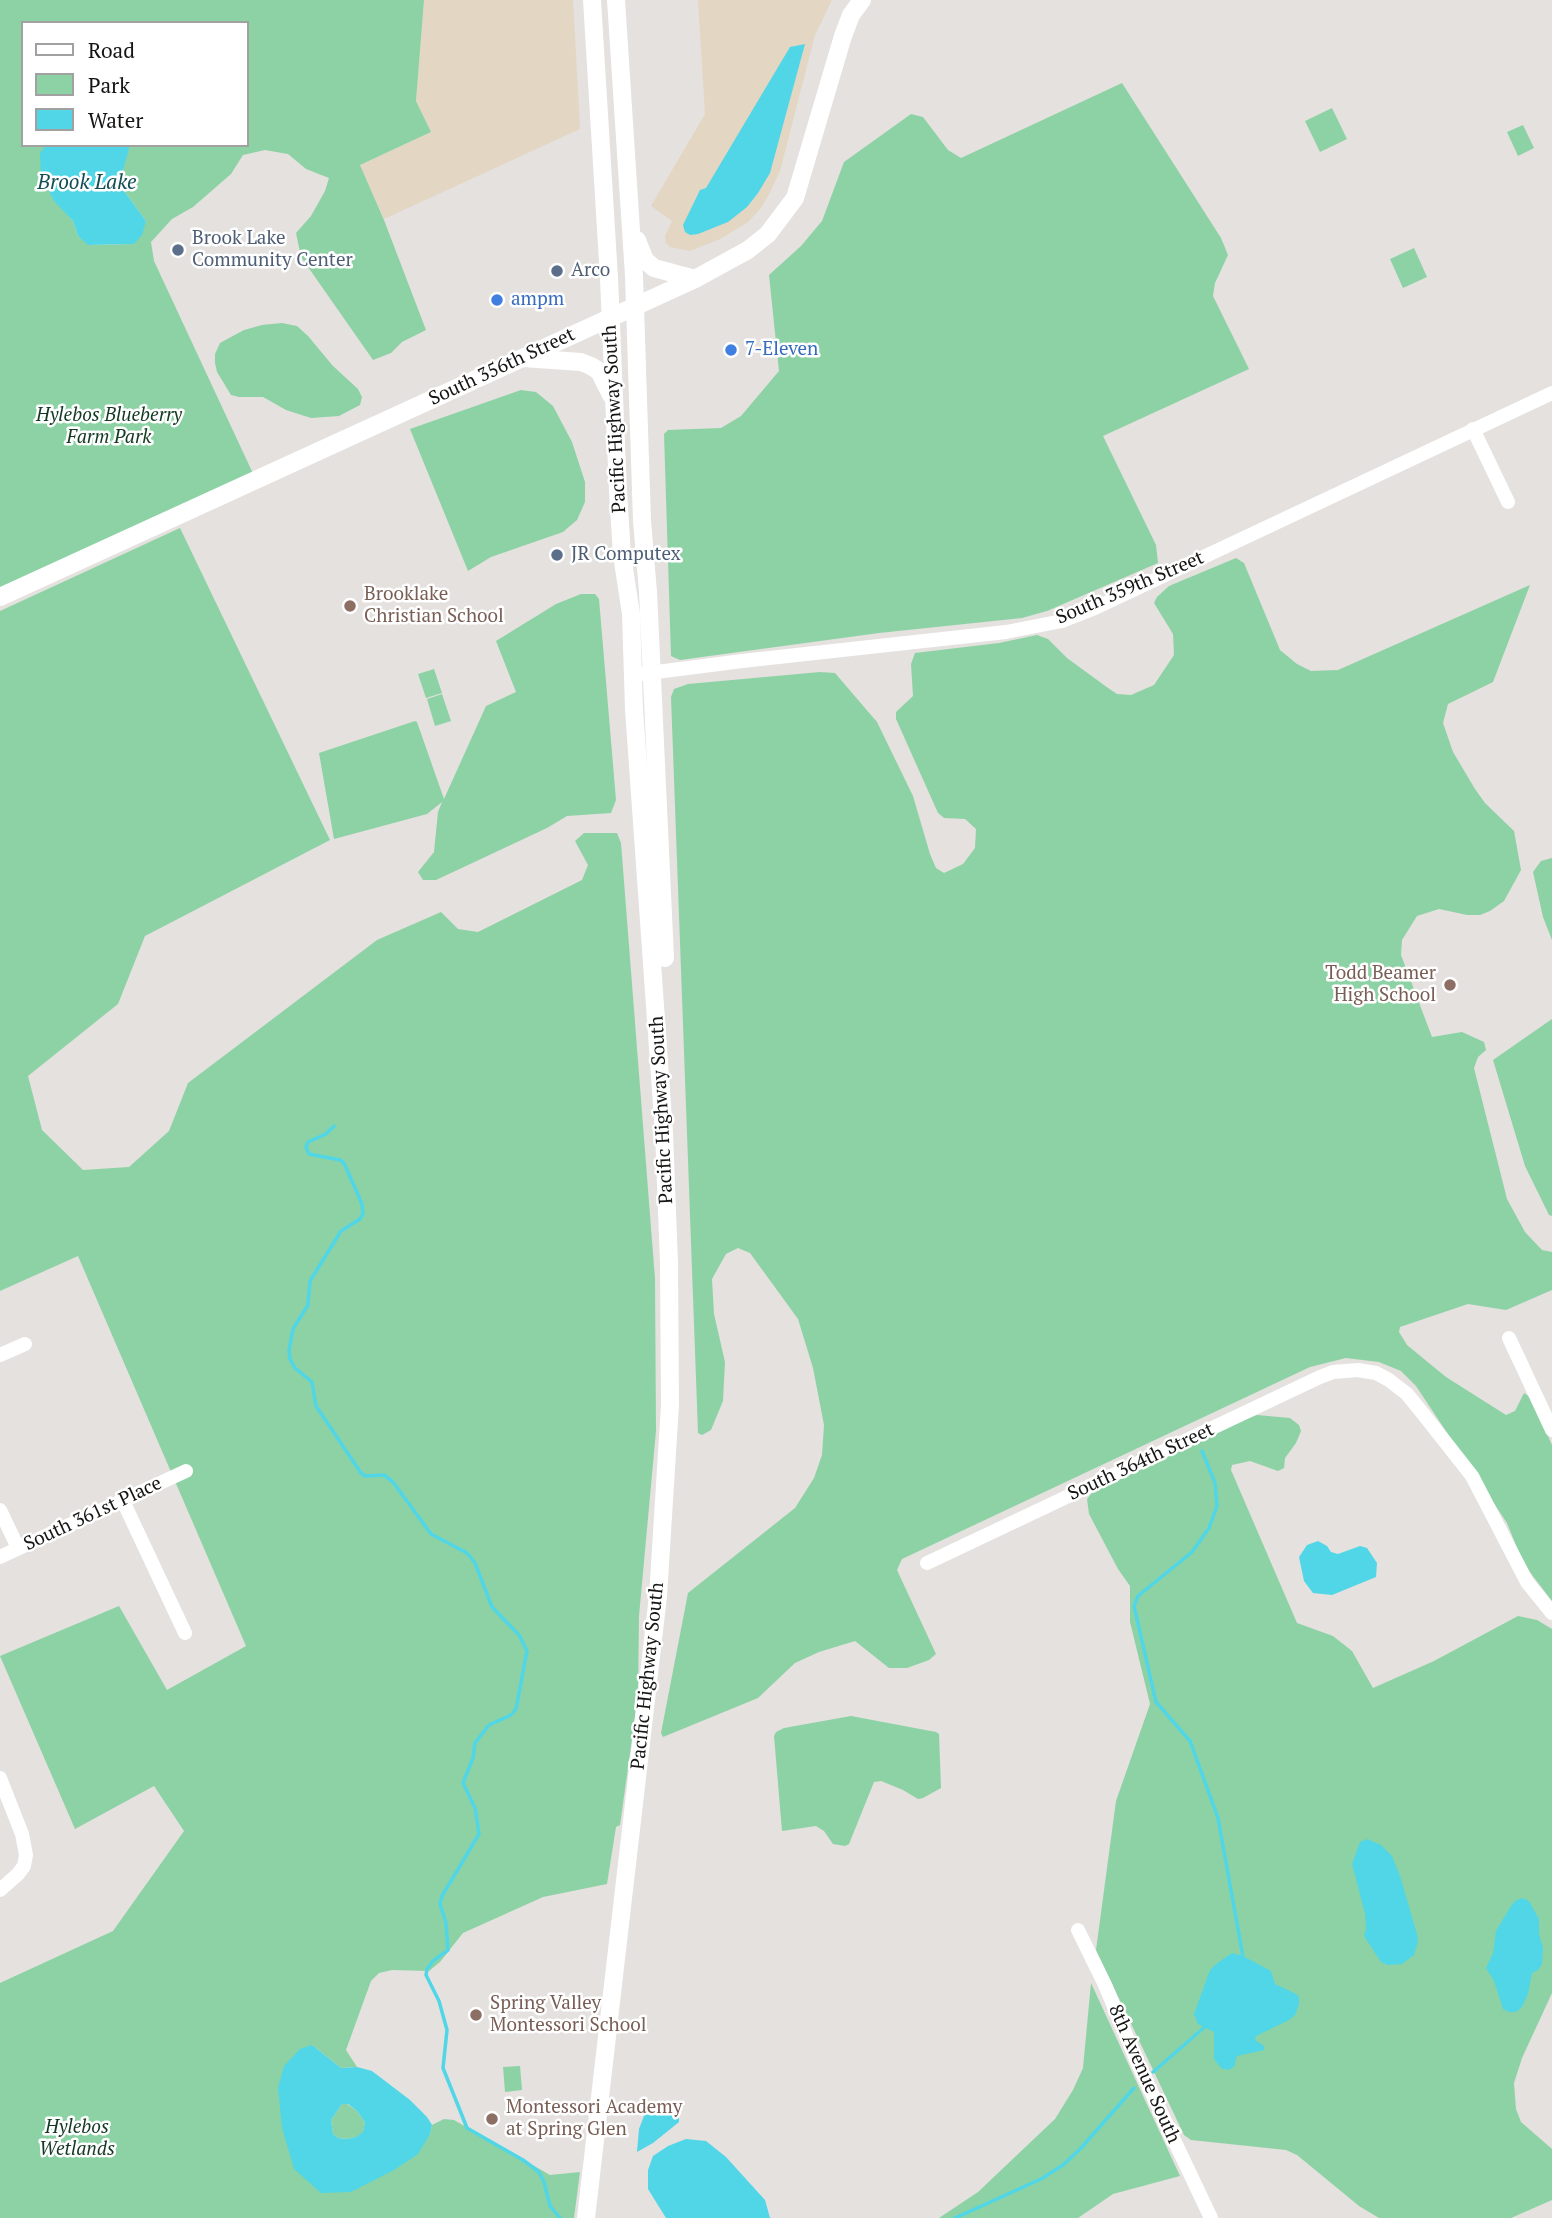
<!DOCTYPE html>
<html>
<head>
<meta charset="utf-8">
<style>
	body { margin:0 }
	#map { position:relative; width:1552px; height:2218px; overflow:hidden; background:#e4e1df; font-family:"PT Serif",serif }
	canvas { display:block }
	.legend { position:absolute; left:21px; top:21px; width:228px; height:126px; box-sizing:border-box; background:#fff; border:2px solid #a2a1a1; margin:0; padding:9px 12px; list-style:none; font-size:21px; color:#161514 }
	.legend li { display:flex; align-items:center; gap:14px; height:35px }
	.legend b { width:35px; border:2px solid #a2a1a1 }
</style>
</head>
<body>
<div id="map">
<canvas width="1552" height="2218"></canvas>
<ul class="legend">
<li><b style="height:9px;background:#fff"></b>Road</li>
<li><b style="height:19px;background:#8dd2a4"></b>Park</li>
<li><b style="height:19px;background:#50d6e7"></b>Water</li>
</ul>
</div>
<script>
const ctx = document.querySelector('canvas').getContext('2d');
ctx.lineJoin = 'round';
function fillPath(path, color) { ctx.fillStyle = color; ctx.fill(path, 'evenodd'); }
const poly = rows => new Path2D(rows.map(r => 'M' + r).join(''));
function stroke(path, color, width, dash) { ctx.strokeStyle = color; ctx.lineWidth = width; ctx.lineCap = dash ? 'butt' : 'round'; ctx.setLineDash(dash || []); ctx.stroke(path); }
function drawText(font, color, halo, rows, align = 'center') {
  ctx.font = font + ' "PT Serif",serif'; ctx.lineWidth = 5; ctx.setLineDash([]); ctx.textBaseline = 'middle'; ctx.strokeStyle = halo; ctx.fillStyle = color; for (const [text, x, y, turn = 0] of rows) {
    ctx.save(); ctx.translate(x, y); ctx.rotate((+turn || 0) * Math.PI / 180); ctx.textAlign = isNaN(turn) ? turn : align; if (halo) ctx.strokeText(text, 0, 0); ctx.fillText(text, 0, 0); ctx.restore();
  }
}
const industrial = poly([
	[424,0,573,0,580,129,384,219,360,165,431,132,416,101],
	[698,0,832,0,815,35,780,171,768,196,761,208,748,222,720,239,690,251,670,247,666,243,665,236,672,221,651,206,705,114]
]);
const green = poly([
	[0,0,424,0,416,101,431,132,360,165,384,220,426,330,402,342,391,353,373,360,301,257,296,233,311,216,325,191,329,178,306,169,288,154,265,150,243,155,231,174,193,207,172,219,151,242,154,261,256,480,0,597],
	[23,23,247,23,247,145,23,145],
	[124,183,124,191,146,221,134,244,89,245,78,236,73,221,64,211],
	[1122,83,1221,238,1228,255,1215,283,1213,296,1249,369,1103,436,1156,545,1158,563,1047,611,1022,618,879,633,680,660,671,656,664,434,668,430,721,428,741,416,779,371,769,275,801,246,822,221,844,162,911,114,923,117,948,150,961,158],
	[1332,108,1347,139,1320,152,1305,121],
	[1523,125,1534,148,1518,156,1507,132],
	[1414,248,1427,277,1403,288,1390,259],
	[282,323,297,326,308,336,333,366,358,389,362,397,360,405,339,416,311,418,286,410,263,397,239,397,231,395,217,372,215,363,215,354,220,343,244,330,262,325],
	[521,390,536,392,553,406,572,442,585,482,585,502,577,520,563,532,491,557,468,571,410,429],
	[180,528,330,840,145,936,118,1004,28,1076,42,1130,83,1170,129,1167,169,1131,188,1083,377,940,441,912,458,929,478,932,582,880,588,865,575,841,584,833,617,833,621,843,655,1279,656,1431,639,1616,638,1696,620,1825,616,1827,607,1884,543,1897,463,1933,440,1962,429,1971,392,1970,379,1973,371,1981,346,2050,357,2067,341,2068,312,2045,294,2168,430,2134,432,2125,444,2119,454,2120,550,2175,580,2172,574,2218,0,2218,0,1983,113,1931,184,1831,154,1786,75,1829,0,1656,119,1606,167,1690,246,1646,78,1256,0,1291,0,611],
	[1236,558,1244,563,1280,650,1297,664,1311,671,1338,670,1530,585,1493,682,1448,704,1443,723,1453,752,1475,789,1485,803,1514,831,1521,870,1504,901,1490,911,1480,915,1467,915,1439,909,1417,916,1402,940,1401,955,1432,1037,1462,1032,1484,1042,1486,1050,1478,1057,1474,1068,1507,1199,1525,1232,1542,1250,1552,1252,1552,1290,1506,1310,1468,1304,1400,1327,1399,1332,1407,1345,1446,1377,1506,1415,1515,1411,1524,1393,1531,1398,1552,1445,1552,1601,1523,1563,1507,1523,1416,1386,1401,1371,1379,1362,1346,1358,1310,1367,902,1559,897,1570,936,1654,929,1660,907,1668,889,1668,855,1641,819,1652,795,1663,758,1698,663,1737,661,1733,688,1593,795,1508,814,1478,822,1455,824,1425,813,1368,798,1319,750,1253,738,1248,726,1254,712,1279,714,1314,725,1362,723,1401,711,1430,702,1435,698,1433,671,697,674,689,688,684,820,672,835,673,877,722,913,796,930,854,936,868,944,873,963,864,975,848,976,829,965,819,944,818,938,813,896,719,896,712,913,696,911,664,915,653,999,643,1037,635,1048,639,1067,658,1108,688,1117,694,1131,695,1154,685,1174,655,1173,634,1154,603,1157,597,1169,586],
	[581,594,595,594,599,599,616,800,611,813,567,816,547,828,436,880,423,880,418,872,434,852,438,812,442,802,427,814,334,839,319,753,415,721,417,722,444,799,486,706,516,692,496,641,556,604],
	[434,669,442,693,426,698,418,674],
	[442,694,451,721,435,726,427,699],
	[1552,858,1552,940,1543,917,1533,872,1541,861],
	[1552,1019,1552,1216,1549,1215,1525,1166,1493,1060],
	[1257,1415,1290,1418,1299,1425,1301,1431,1296,1443,1285,1458,1284,1468,1278,1471,1250,1461,1232,1465,1231,1470,1297,1623,1333,1636,1352,1651,1373,1688,1434,1661,1518,1616,1537,1620,1552,1629,1552,1993,1522,2058,1514,2083,1516,2109,1521,2122,1552,2149,1552,2200,1511,2218,1379,2218,1359,2206,1297,2155,1286,2150,1191,2140,1184,2135,1096,1950,1116,1801,1150,1704,1130,1622,1130,1586,1118,1569,1089,1514,1087,1499,1095,1489,1229,1425],
	[851,1716,936,1732,939,1734,941,1788,923,1798,918,1799,903,1790,881,1781,874,1782,849,1844,845,1846,833,1844,824,1831,816,1826,782,1831,774,1736,776,1732,784,1728],
	[1091,1983,1180,2176,1113,2194,1078,2218,939,2218,978,2192,1055,2119,1073,2090,1083,2068],
	[520,2066,522,2090,505,2092,503,2067],
	[342,2104,347,2104,357,2111,365,2122,363,2133,356,2137,347,2139,338,2138,333,2134,331,2120]
]);
const water = poly([
	[805,44,770,173,758,193,747,207,728,222,698,234,690,235,685,232,683,225,700,190,706,188,790,47],
	[46,145,130,145,123,170,124,191,146,221,142,235,134,244,88,245,78,236,73,221,54,201,41,175,40,153],
	[1318,1541,1327,1546,1331,1552,1338,1554,1360,1546,1367,1548,1377,1563,1376,1577,1332,1595,1313,1593,1304,1581,1299,1557,1307,1545],
	[1367,1839,1381,1845,1392,1856,1400,1876,1417,1934,1418,1941,1414,1955,1402,1964,1387,1965,1381,1962,1364,1936,1366,1928,1365,1914,1352,1864,1360,1842],
	[1522,1898,1529,1901,1539,1919,1539,1934,1543,1948,1542,1964,1538,1970,1532,1973,1528,1994,1522,2007,1516,2012,1509,2012,1503,2009,1494,1981,1486,1968,1493,1953,1496,1931,1511,1906,1515,1901],
	[1232,1953,1243,1956,1271,1971,1275,1984,1296,1994,1299,1997,1299,2004,1295,2015,1289,2020,1256,2036,1255,2040,1264,2046,1264,2050,1237,2056,1234,2067,1228,2070,1221,2068,1214,2059,1214,2032,1198,2024,1194,2014,1210,1970,1216,1964],
	[312,2045,341,2068,357,2067,372,2071,410,2100,427,2117,432,2125,430,2134,418,2154,394,2170,351,2192,321,2193,294,2169,282,2128,278,2088,284,2066,300,2049],
	[342,2104,348,2104,357,2111,365,2122,363,2132,356,2137,347,2139,338,2138,333,2134,331,2120],
	[651,2105,668,2107,679,2117,679,2122,653,2143,637,2152,639,2129,647,2108],
	[686,2139,706,2141,726,2157,765,2200,770,2218,666,2218,648,2189,648,2170,653,2156,668,2146]
]);
const stream = poly([
	[334,1126,326,1134,308,1142,306,1147,309,1154,340,1160,344,1163,362,1204,363,1214,360,1219,341,1231,310,1281,308,1305,293,1329,289,1350,290,1359,295,1368,312,1382,316,1406,361,1473,365,1476,384,1475,393,1482,431,1534,467,1553,475,1563,492,1607,519,1635,527,1651,516,1709,511,1715,489,1725,475,1743,473,1758,463,1783,475,1808,479,1834,442,1896,440,1904,446,1923,448,1950,433,1961,427,1969,426,1975,439,2001,447,2030,443,2068,467,2128,523,2160,539,2172,544,2182,550,2206,560,2218],
	[1202,1451,1215,1483,1217,1506,1209,1528,1192,1552,1138,1596,1134,1606,1156,1702,1190,1741,1218,1818,1243,1957],
	[1153,2072,1207,2025],
	[955,2218,1041,2179,1063,2165,1081,2148,1134,2088]
]);
const minor = poly([
	[1473,429,1508,502],
	[641,674,742,661,1006,632,1062,621,1095,608,1552,393],
	[1509,1338,1552,1430],
	[0,1355,25,1344],
	[123,1501,185,1633],
	[0,1510,18,1548],
	[0,1557,186,1471],
	[927,1563,1320,1377,1333,1372,1358,1370,1376,1373,1389,1380,1407,1394,1424,1415,1472,1476,1527,1582,1552,1613],
	[0,1778,22,1834,26,1855,24,1866,18,1874,0,1890],
	[1078,1930,1105,1985,1138,2064,1211,2218]
]);
const major = poly([
	[616,0,634,276,642,521,648,592,665,958],
	[637,240,645,260,654,268,695,279],
	[523,358,581,362,591,366,599,371,611,395],
	[0,597,695,279,748,250,768,234,795,198,843,36,851,15,862,0],
	[586,2218,658,1596,670,1405,669,1263,664,1133,634,709,631,614,622,555,618,491,609,278,592,0]
]);
const markers = [
	[178,250,7,"#5c6f8a"],
	[557,271,7,"#5c6f8a"],
	[497,300,7,"#3f7fe0"],
	[731,350,7,"#3f7fe0"],
	[557,555,7,"#5c6f8a"],
	[350,606,7,"#8d6e63"],
	[1450,985,7,"#8d6e63"],
	[476,2015,7,"#8d6e63"],
	[492,2119,7,"#8d6e63"]
];
const serviceNames = [
	["Brook Lake",192,239],
	["Community Center",192,261],
	["Arco",571,271],
	["JR Computex",571,555]
];
const shopNames = [
	["ampm",511,300],
	["7-Eleven",745,350]
];
const streetNames = [
	["South 356th Street",502,367,-25],
	["Pacific Highway South",615,419,-93],
	["South 359th Street",1130,588,-23],
	["Pacific Highway South",662,1110,-93],
	["South 364th Street",1141,1462,-25],
	["South 361st Place",93,1514,-25],
	["Pacific Highway South",648,1676,-84],
	["8th Avenue South",1144,2074,66]
];
const parkNames = [
	["Hylebos Blueberry",109,416],
	["Farm Park",109,438],
	["Hylebos",77,2128],
	["Wetlands",77,2150]
];
const educationNames = [
	["Brooklake",364,595],
	["Christian School",364,617],
	["Todd Beamer",1436,974,"right"],
	["High School",1436,996,"right"],
	["Spring Valley",490,2004],
	["Montessori School",490,2026],
	["Montessori Academy",506,2108],
	["at Spring Glen",506,2130]
];
const waterNames = [
	["Brook Lake",87,183]
];
fillPath(industrial, '#e3d6c3');
fillPath(green, '#8dd2a4');
fillPath(water, '#50d6e7');
stroke(stream, '#50d6e7', 3.5);
stroke(minor, '#fff', 14);
stroke(major, '#fff', 18);
for (const [x, y, r, color] of markers) { const dot = new Path2D(); dot.arc(x, y, r, 0, 2 * Math.PI); ctx.fillStyle = color; ctx.fill(dot); stroke(dot, '#fff', 2.5); }
drawText('19px', '#4e5e75', '#fff', serviceNames, 'left');
drawText('19px', '#366cbe', '#fff', shopNames, 'left');
drawText('19px', '#161514', '#fff', streetNames);
drawText('italic 19px', '#143923', '#fff', parkNames);
drawText('19px', '#785e54', '#fff', educationNames, 'left');
drawText('italic 21px', '#154f56', '#fff', waterNames);
</script>
</body>
</html>
